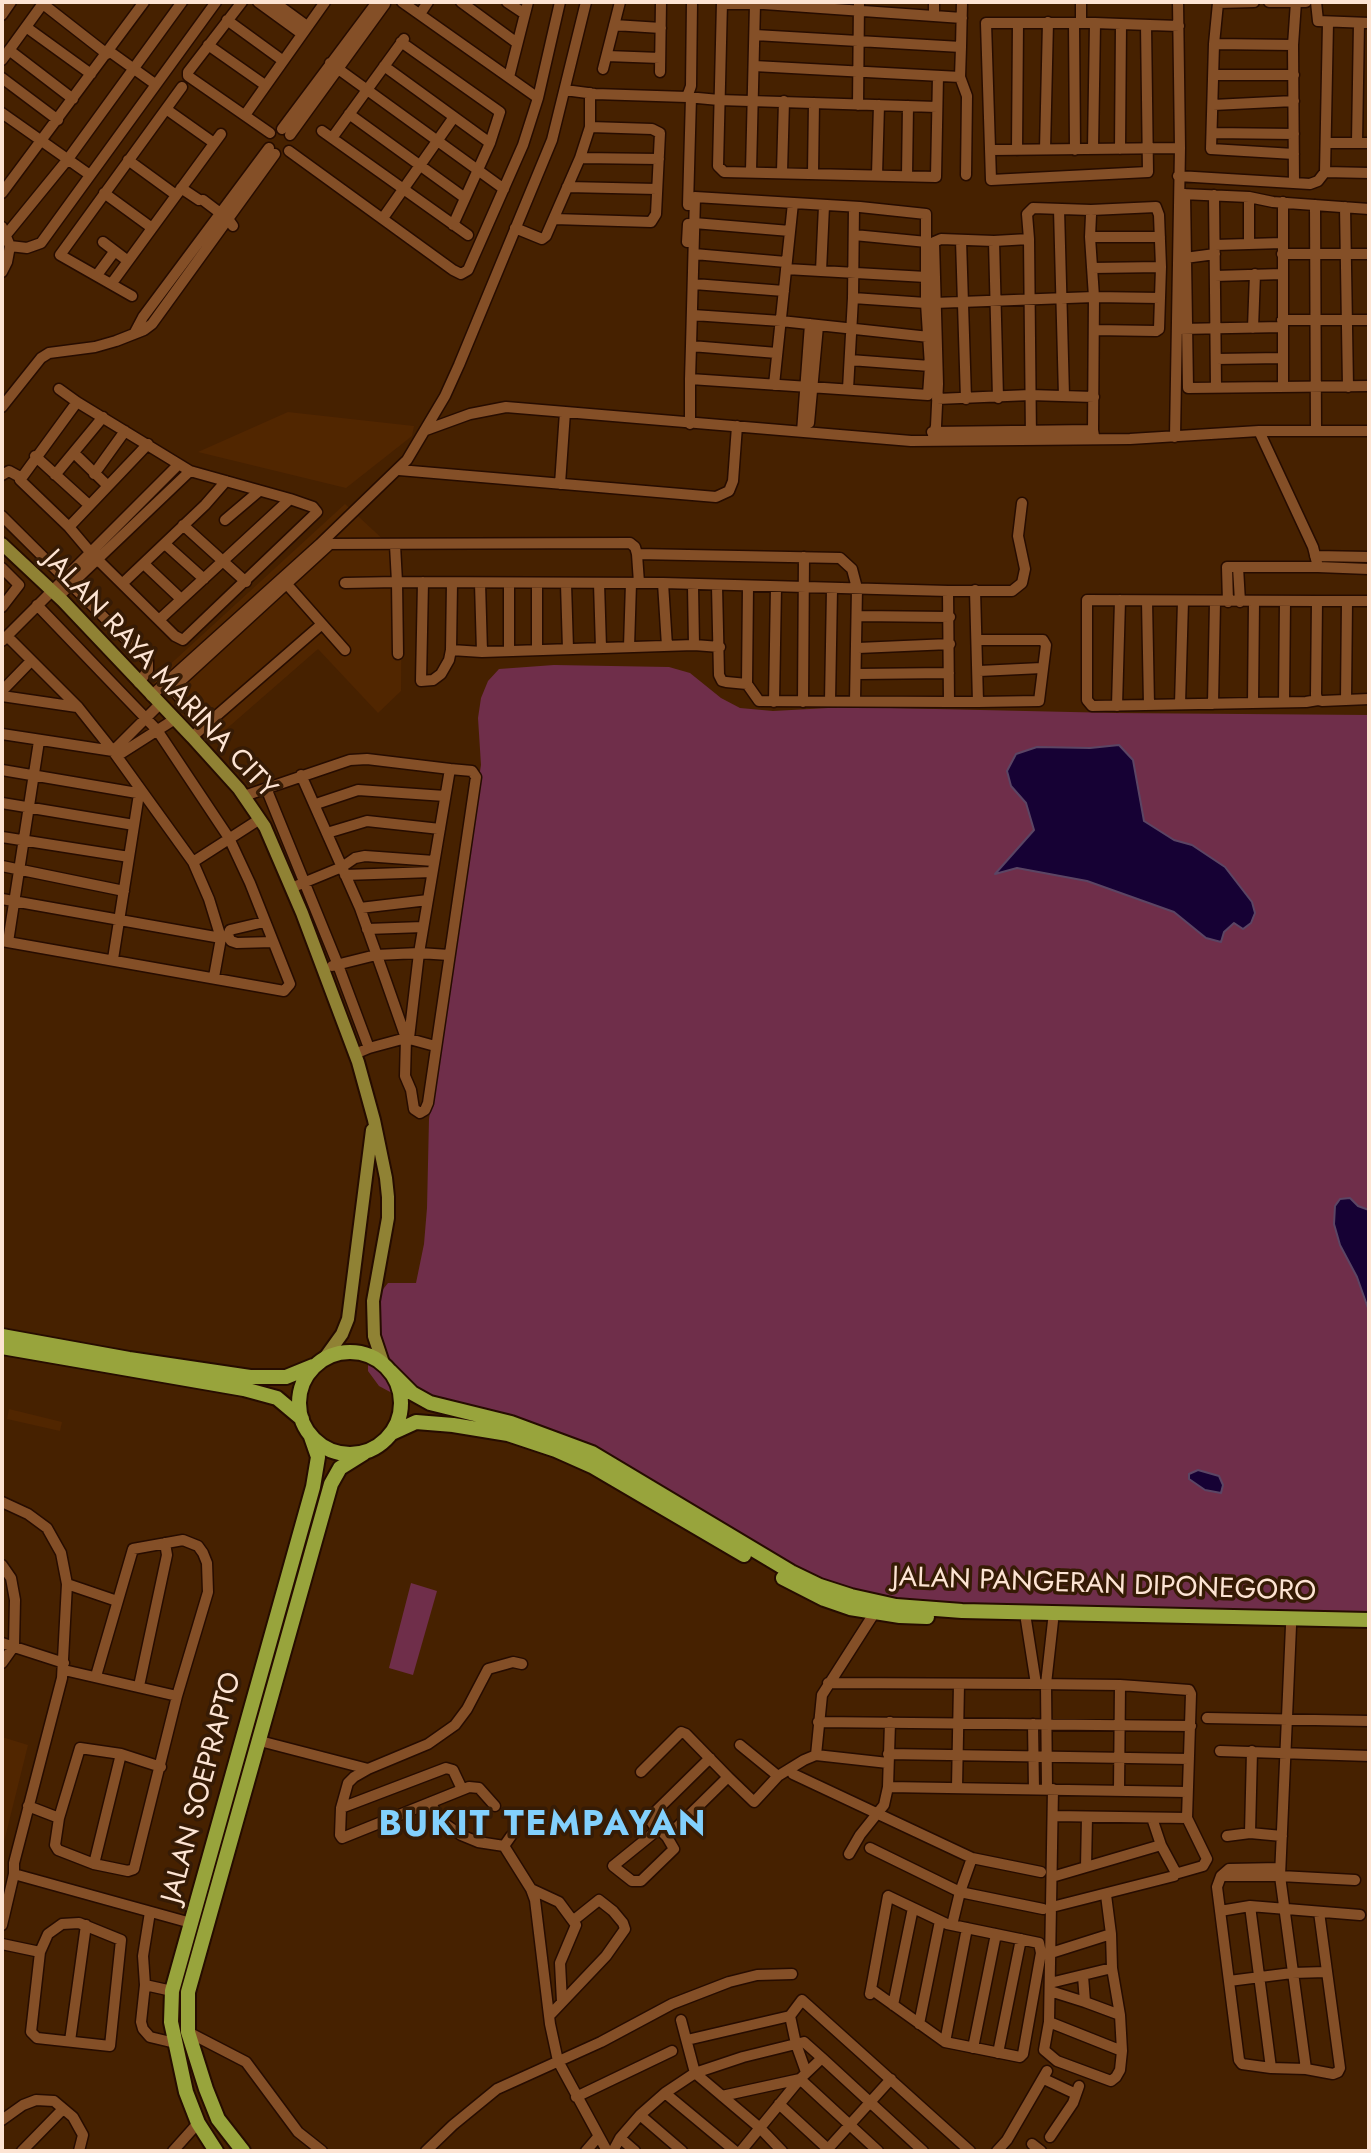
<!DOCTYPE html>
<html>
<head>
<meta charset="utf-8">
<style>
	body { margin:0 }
	#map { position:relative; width:1371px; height:2153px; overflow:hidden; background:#462100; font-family:Jost,sans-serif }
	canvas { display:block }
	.frame { position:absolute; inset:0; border:4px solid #fde4d3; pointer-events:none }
</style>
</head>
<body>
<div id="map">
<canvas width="1371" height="2153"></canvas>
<div class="frame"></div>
</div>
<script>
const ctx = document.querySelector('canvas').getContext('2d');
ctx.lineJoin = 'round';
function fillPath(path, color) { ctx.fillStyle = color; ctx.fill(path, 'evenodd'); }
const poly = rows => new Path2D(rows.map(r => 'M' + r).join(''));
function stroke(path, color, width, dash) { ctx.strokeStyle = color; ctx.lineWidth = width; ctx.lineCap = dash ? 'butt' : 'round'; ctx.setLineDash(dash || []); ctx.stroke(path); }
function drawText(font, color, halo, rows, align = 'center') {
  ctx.font = font + ' Jost,sans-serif'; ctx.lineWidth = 7; ctx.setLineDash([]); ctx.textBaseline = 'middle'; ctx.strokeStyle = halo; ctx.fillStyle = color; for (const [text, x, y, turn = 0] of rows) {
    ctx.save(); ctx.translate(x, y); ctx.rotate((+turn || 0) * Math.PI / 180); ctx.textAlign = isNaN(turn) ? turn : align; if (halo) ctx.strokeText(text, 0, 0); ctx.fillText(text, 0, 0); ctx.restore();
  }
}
const built = poly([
	[288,412,414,426,412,436,346,488,198,452],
	[345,504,402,557,401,691,378,713,318,649,216,738,152,681],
	[9,1409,62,1422,60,1431,7,1419],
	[2,1737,28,1745,2,1850]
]);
const green = poly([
	[554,665,669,667,690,673,721,698,740,708,773,711,846,707,1116,713,1369,715,1369,1622,882,1607,737,1543,447,1403,392,1393,379,1386,368,1371,368,1358,380,1293,388,1283,416,1283,424,1244,427,1208,429,1119,478,784,481,765,478,718,481,698,488,681,499,669],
	[411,1583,437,1591,413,1675,389,1668]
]);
const water = poly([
	[1119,745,1133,760,1144,821,1174,840,1192,845,1225,867,1252,902,1255,913,1251,923,1243,929,1234,923,1224,932,1221,942,1206,938,1174,912,1087,881,1017,868,995,874,1034,830,1026,803,1011,786,1007,771,1016,754,1037,747,1090,748,1119,745],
	[1350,1198,1358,1206,1369,1210,1369,1311,1357,1277,1340,1245,1334,1224,1335,1206,1340,1199,1350,1198],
	[1198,1470,1219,1476,1223,1485,1221,1493,1205,1490,1189,1479,1189,1474,1198,1470]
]);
const minor = poly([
	[242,2,188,72,188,76,270,133],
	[258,2,302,34],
	[274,2,307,26],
	[402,2,538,98],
	[461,2,517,43],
	[507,2,525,14],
	[722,2,718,166,724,172,936,177,938,76],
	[1081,2,1081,23],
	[1254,2,1218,3,1214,44,1211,149,1294,154],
	[1269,2,1306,2],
	[1316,2,1318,21,1369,23],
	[43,4,107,54],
	[722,4,764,4,962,18],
	[420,14,428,2],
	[2,15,11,2],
	[934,16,934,2],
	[227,20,282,60],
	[1074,23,1075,150],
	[614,25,661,28],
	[1146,25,1148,172,991,180,986,23,1095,23,1121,24,1179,26],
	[26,27,91,74],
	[755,35,961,47,960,77,967,96,966,175],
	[401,42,500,112,490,143,453,225],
	[1214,44,1293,45],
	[208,45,265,85],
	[961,47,962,2],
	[9,50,73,99],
	[109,51,155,84],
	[607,56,660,58],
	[2,60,44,2],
	[330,63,504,189],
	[384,66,490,143],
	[754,66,960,77],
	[603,69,620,2],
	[660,72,661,2],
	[1214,75,1294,75],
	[509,77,528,2],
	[2,78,58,120],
	[565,90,595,94,687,97,691,86,692,2],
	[687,97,719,100,937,107],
	[858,105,859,2],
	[1213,105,1294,101],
	[166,109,214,143],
	[2,113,90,175],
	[349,114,465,198],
	[245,115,325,2],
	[282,129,377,2],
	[322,131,468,235],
	[1212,133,1294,134],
	[290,135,385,4],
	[332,138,404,39],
	[1357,142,1359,23],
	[1326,143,1369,143],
	[1045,149,1048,22],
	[1093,149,1095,23],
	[1120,149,1121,24],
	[991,150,1180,148],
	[1017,150,1018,23],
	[289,151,453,270,461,274,468,270,523,145,538,98,560,2],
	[580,158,659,159],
	[128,160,176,195],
	[751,171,755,4],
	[782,172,784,101],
	[1325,172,1328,23],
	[813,173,814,103],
	[877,175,879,105],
	[907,176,908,106],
	[1178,176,1310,184,1318,181,1325,172,1369,173],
	[1294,183,1293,45,1296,2],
	[567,187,657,189],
	[181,188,199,200],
	[2,193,144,2],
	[104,193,152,228],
	[1182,194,1249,197,1273,202,1369,209],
	[1185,194,1188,388,1369,386],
	[1214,195,1216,387],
	[1249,197,1249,243],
	[203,200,228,219,233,226],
	[1283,202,1283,387],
	[688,205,691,97],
	[1315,205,1316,430],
	[1345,207,1348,387],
	[1059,209,1064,396],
	[383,218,454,117],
	[554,219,651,222,656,214,660,133,652,129,590,127],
	[694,223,790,231],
	[2,227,10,246,7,262,2,272],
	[515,228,542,239,546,236,580,158,590,127,590,93],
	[6,235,68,159,182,2],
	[854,235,927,242],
	[1090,237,1091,215],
	[1029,239,1031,440],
	[961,240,966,399],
	[994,241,998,398],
	[103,242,128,261],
	[687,242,688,224],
	[1215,245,1282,243],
	[10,246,27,248,41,243,216,2],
	[694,254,786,262],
	[1282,254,1369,254],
	[1185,258,1215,254],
	[1092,268,1161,267],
	[786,269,926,277],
	[821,271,824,206],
	[97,275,114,252],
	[1215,276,1282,274],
	[112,283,221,134],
	[694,284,784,291],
	[132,296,60,255,182,87],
	[853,298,926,303],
	[934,303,1094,297,1160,298],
	[693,315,781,321,929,337],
	[1282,320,1369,320],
	[1253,328,1255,274],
	[1180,329,1282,327],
	[134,334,143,317,269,148],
	[691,346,777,353],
	[1216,359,1282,358],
	[850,360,930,366],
	[690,379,928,395,930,366,926,303,926,214,860,207,695,197,691,346,690,379,690,424],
	[774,385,793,203],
	[59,389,77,402,190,471,290,499,313,507,317,512,183,640,175,636,98,560],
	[848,389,853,298,854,207],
	[937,399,1030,395,1094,397],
	[77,402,20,480,69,527,91,553],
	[2,407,41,358,49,353,95,347,116,341,144,330,152,324,275,154],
	[809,423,818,326],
	[426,430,470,414,506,407,911,441,1130,439,1259,431,1369,431],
	[1093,430,1094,297,1090,237,1160,237],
	[1259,431,1313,547,1318,567,1369,569],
	[802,432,810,324],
	[932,432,1093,430,1094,436],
	[1175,437,1180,148,1178,2],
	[932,440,936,426,938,384,934,242,941,239,994,241,1029,239,1027,214,1033,208,1091,210,1156,207,1159,215,1161,267,1159,329,1156,331,1094,330],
	[74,453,107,485],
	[35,456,89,505],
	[399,470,716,497,729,491,733,481,737,426],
	[94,474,125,431],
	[2,475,9,471,20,477],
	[55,475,103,417],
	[560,484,565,412],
	[2,516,148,661,148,670,139,683],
	[225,520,258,492],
	[183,525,246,582],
	[69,527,148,444],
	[165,544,204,579],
	[320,544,630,543,635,547,637,554,840,558,852,569,857,588,855,701],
	[395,545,397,582,663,583,948,591,949,702,759,701,747,684,726,682,722,681,719,675,717,586],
	[637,554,639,583],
	[1315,556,1369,557],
	[144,564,181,599],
	[1238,567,1240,602],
	[2,568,19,585,2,607],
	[284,581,345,650],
	[423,582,421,681,433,680,441,674,449,660,451,650,482,652,694,645,720,647],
	[123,583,205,505,226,481],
	[345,583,397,582,398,654],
	[480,583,482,652],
	[537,583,537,649],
	[599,583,601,648],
	[663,583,667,646],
	[509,584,509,650],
	[566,584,568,649],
	[693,586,694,645],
	[975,590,978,702,1039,701,1046,645,1043,640,978,640],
	[948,591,1012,591,1022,583,1025,569,1018,536,1022,503],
	[59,596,190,471],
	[1147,601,1149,705],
	[1317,601,1087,600,1087,700,1092,706,1306,702,1318,700],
	[1369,601,1317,601,1316,695,1318,700,1322,701,1369,699],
	[1228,602,1227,567,1318,567],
	[858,616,950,617],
	[159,620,290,499],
	[7,636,78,707,113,751,193,862,209,899,221,938,214,977],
	[2,641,178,465],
	[629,647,631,583],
	[858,648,950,644],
	[451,650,452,583],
	[979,671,1042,668],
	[857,674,949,673],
	[747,684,748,587],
	[2,691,31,661],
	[2,696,77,707],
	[151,696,320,544,407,460,445,396,459,365,552,140,586,2],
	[1346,700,1347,601],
	[830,701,832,589],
	[774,702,776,587],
	[803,702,804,557],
	[949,702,978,702],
	[1284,702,1285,602],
	[1253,703,1254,602],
	[1180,704,1183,601],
	[1213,704,1215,602],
	[1117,706,1120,600],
	[203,727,175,692,175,686,330,544],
	[2,734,113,751,160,704],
	[192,737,322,624],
	[117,756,175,719],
	[2,770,143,794],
	[301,775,360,908,386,981,406,1038,405,1076,411,1090,414,1109,420,1113,425,1110,428,1103,476,777,472,771,450,769],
	[266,788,338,965,369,1048],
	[244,796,350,760,367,759,450,769,419,953,409,1038],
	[2,803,134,825],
	[316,804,358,790,445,796],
	[327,833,367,821,440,829],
	[2,837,129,857],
	[193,862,260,819],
	[2,866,124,891],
	[345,875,432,872],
	[291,888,342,867,355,858,365,856,434,861],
	[2,899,221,938],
	[360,908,428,900],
	[264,922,230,930,228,936,231,941,237,943,273,942],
	[367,929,423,927],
	[2,941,284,991,290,984,250,883,229,838,157,730,37,605],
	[8,942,39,741],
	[113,959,139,794],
	[332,966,376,955,419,953,449,955],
	[355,1054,369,1048,406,1038,435,1046],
	[2,1502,28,1514,47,1528,61,1553,67,1584,62,1678,14,1863,14,1874,2,1925],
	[2,1565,11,1578,15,1600,14,1646,2,1663],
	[67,1584,117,1601],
	[1026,1620,1036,1684],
	[1291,1626,1280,1876,1306,2069],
	[2,1643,64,1663],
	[64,1670,177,1696],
	[828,1683,1036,1684,1120,1685,1189,1690,1191,1694,1187,1818,1207,1859,1203,1866,1175,1874],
	[139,1686,167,1555,165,1543],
	[1207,1718,1369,1721],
	[818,1722,1191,1726],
	[890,1722,888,1787,1187,1792],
	[1033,1724,1034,1789],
	[260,1741,368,1769,428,1744,455,1725,467,1709,488,1669,513,1662,522,1664],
	[740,1745,778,1776],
	[1220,1751,1369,1756],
	[888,1754,1189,1759],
	[816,1755,822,1695,875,1612],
	[368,1769,354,1777,348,1783,341,1808,340,1835,342,1838,469,1787,479,1788,495,1806],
	[641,1772,681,1732,686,1734,728,1777],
	[793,1774,972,1858],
	[957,1787,959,1684],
	[1047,1789,1046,1684,1053,1621],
	[1053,1789,1049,2022,1044,2050,1057,2061,1111,2081,1116,2077,1120,2070,1122,2051],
	[1119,1789,1120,1685],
	[431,1802,438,1819,461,1835,478,1842,504,1846],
	[28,1806,59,1818,80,1748,121,1754,161,1767],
	[341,1808,446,1768,453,1770,462,1789],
	[1053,1816,1187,1818],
	[59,1818,55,1845,58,1850,94,1864,128,1871,134,1869,177,1696,208,1592,207,1563,203,1553,198,1546,183,1540,133,1549,96,1676],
	[657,1831,649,1818,710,1758],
	[1250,1833,1252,1751],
	[511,1836,504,1846,531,1889,535,1900,550,2024,558,2061,607,2151],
	[1227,1836,1250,1833,1282,1836],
	[667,1837,674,1849,641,1881,632,1881,613,1866,655,1832,661,1831,667,1837,728,1777,754,1802,778,1776,804,1760,816,1755,888,1763],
	[870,1848,960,1892,972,1858,1041,1872],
	[849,1854,860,1835,884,1805,888,1787],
	[94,1864,121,1754],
	[1086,1867,1087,1817],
	[1280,1868,1229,1869,1221,1876,1217,1887,1239,2060,1242,2064,1271,2068,1306,2069,1333,2074,1338,2072,1340,2068,1319,1912],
	[14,1874,191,1923],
	[1221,1876,1280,1876,1355,1880],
	[1052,1877,1161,1845],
	[531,1889,559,1902,576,1925,560,1963,562,2002],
	[1106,1895,1111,1934,1112,1968,1120,2015],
	[1250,1906,1271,2068],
	[1052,1907,1174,1876,1175,1871,1161,1845,1152,1818],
	[1220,1911,1250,1906,1360,1915],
	[150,1912,143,1956,145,1985,172,1991],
	[952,1925,960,1892,1043,1909],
	[2,1944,40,1952,48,1934,62,1924,79,1923,121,1940,110,2046,37,2038,31,2032,40,1952],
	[1051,1953,1111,1934],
	[1229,1981,1292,1973,1326,1972],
	[1050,1983,1112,1968],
	[145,1985,141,2022,143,2029,150,2037,175,2043],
	[1050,1991,1085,2002],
	[870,1994,871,1989,888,1896,947,1924,1039,1943,1041,1953,1023,2054,1020,2057,945,2042,871,1989],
	[893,2005,913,1908],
	[549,2016,606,1956,625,1929,623,1923,613,1911,599,1900,574,1920],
	[681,2020,695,2073,743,2057,804,2042,822,2058],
	[1049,2022,1122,2051,1120,2015,1085,2002,1083,1976],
	[919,2024,940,1921],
	[188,2032,246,2062,298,2132,322,2151],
	[687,2040,790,2016],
	[70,2041,86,1925],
	[945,2042,967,1928],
	[973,2048,996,1934],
	[998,2053,1021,1939],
	[806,2072,796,2044,790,2016,802,2000,970,2151],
	[800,2079,878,2151],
	[1044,2079,1076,2094],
	[665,2093,735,2151],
	[722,2096,800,2079],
	[576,2097,672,2051],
	[779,2104,830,2151],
	[640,2115,682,2151],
	[2,2120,23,2105,36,2100,54,2101,73,2117,83,2135,79,2151],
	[1050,2137,1073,2103,1079,2086],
	[620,2138,635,2151],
	[1032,2144,1041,2151],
	[22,2151,63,2109],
	[173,2151,198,2123],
	[426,2151,453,2125,497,2089,601,2042,672,2004,729,1982,757,1975,792,1974],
	[586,2151,598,2137],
	[613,2151,620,2138,640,2115,665,2093,695,2073,760,2128,782,2151],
	[741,2151,800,2079,822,2058,923,2151],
	[826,2151,891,2079],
	[997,2151,1007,2140,1047,2071]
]);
const major = poly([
	[2,544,63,601,192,737,239,789,265,827,302,913,358,1062,374,1120,386,1178,388,1197,388,1218,373,1301,374,1336,384,1366],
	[324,1359,342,1334,348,1319,372,1130]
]);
const highway = poly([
	[2,1336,129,1359,250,1377,286,1377,313,1366],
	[2,1347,244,1389,277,1398,302,1419],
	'299 1403a51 51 0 1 1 102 0a51 51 0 1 1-102 0Z',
	[390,1371,412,1393,430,1403,511,1423,592,1453,791,1572,820,1586,851,1596,896,1606,962,1611,1369,1620],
	[392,1433,416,1422,453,1425,508,1434,556,1450,592,1466,744,1555],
	[783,1578,824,1599,850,1608,900,1616,927,1617],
	[216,2151,198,2123,186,2092,171,2022,172,1991,313,1487,318,1457,310,1434],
	[243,2151,218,2119,206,2089,188,2032,188,1992,331,1484,340,1468,364,1453]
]);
const streetNames = [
	["JALAN RAYA MARINA CITY",159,675,47],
	["JALAN PANGERAN DIPONEGORO",1104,1586,2],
	["JALAN SOEPRAPTO",203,1788,-75]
];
const districtNames = [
	["BUKIT TEMPAYAN",543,1827]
];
fillPath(built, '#512600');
fillPath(green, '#6f2e4a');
fillPath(water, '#160134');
stroke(water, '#5b4564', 2);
stroke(minor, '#260c00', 13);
stroke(major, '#260c00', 16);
stroke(highway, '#260c00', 18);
stroke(minor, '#844f27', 10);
stroke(major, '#908234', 12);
stroke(highway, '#98a43c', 14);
drawText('28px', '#fde4d3', '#361b05', streetNames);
ctx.letterSpacing = '2px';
drawText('bold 35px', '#82d0fd', '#361b05', districtNames);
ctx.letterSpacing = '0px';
</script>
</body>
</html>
